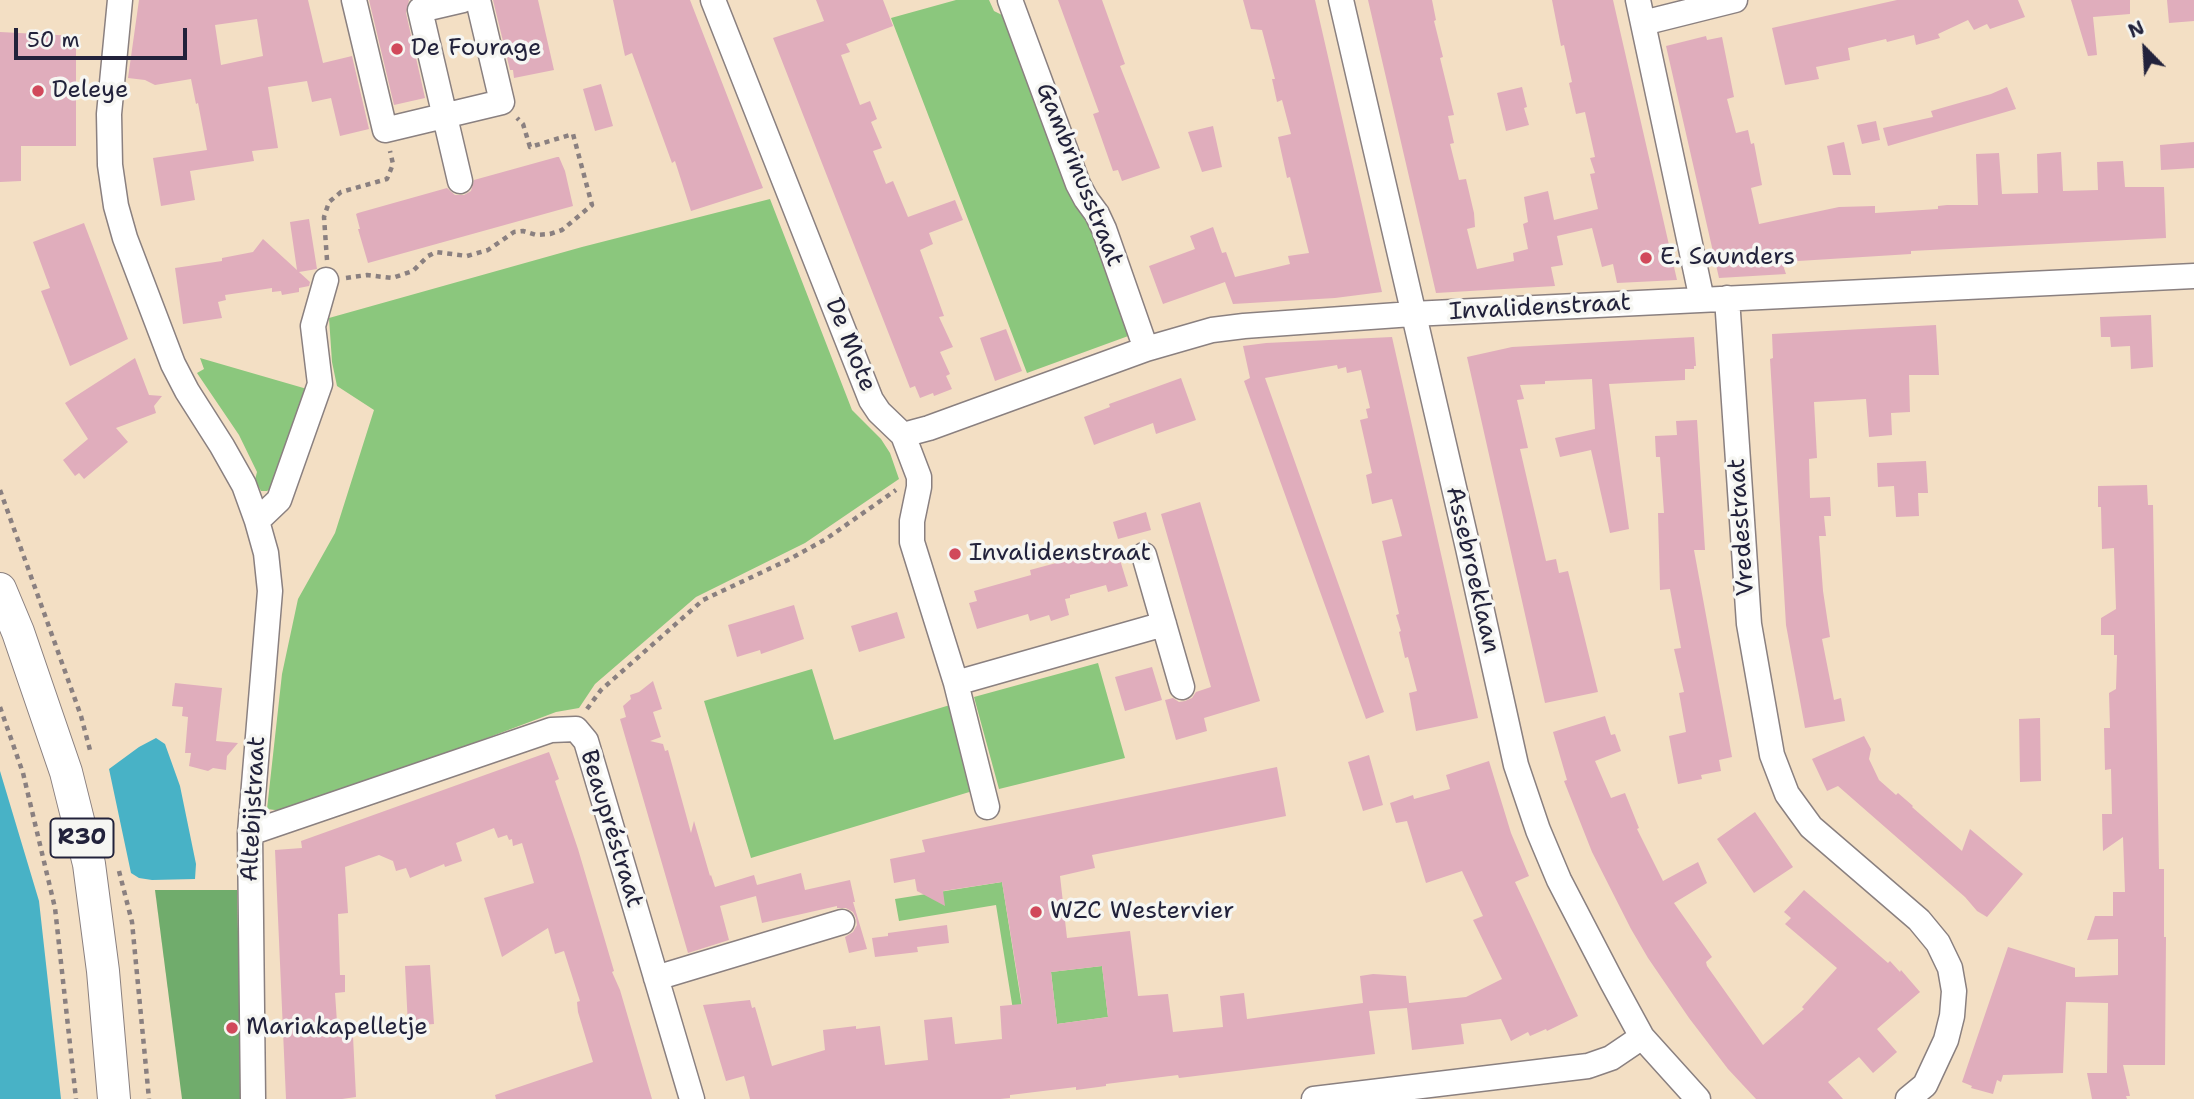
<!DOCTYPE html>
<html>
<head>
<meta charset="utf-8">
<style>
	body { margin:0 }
	#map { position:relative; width:2194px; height:1099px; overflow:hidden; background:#f3dfc4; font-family:"Shantell Sans",sans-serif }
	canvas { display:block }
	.north { position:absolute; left:2110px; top:14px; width:70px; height:70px; -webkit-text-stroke:5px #f6f6f2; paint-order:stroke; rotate:336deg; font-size:19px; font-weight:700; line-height:28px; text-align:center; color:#22223b }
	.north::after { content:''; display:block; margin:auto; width:24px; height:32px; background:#22223b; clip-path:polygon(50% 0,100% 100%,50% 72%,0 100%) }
	.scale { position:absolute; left:14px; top:28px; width:173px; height:32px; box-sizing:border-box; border:4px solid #22223b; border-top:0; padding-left:9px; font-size:21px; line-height:24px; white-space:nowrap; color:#22223b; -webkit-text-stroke:5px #f6f6f2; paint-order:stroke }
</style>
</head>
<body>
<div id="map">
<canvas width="2194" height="1099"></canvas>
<div class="north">N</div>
<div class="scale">50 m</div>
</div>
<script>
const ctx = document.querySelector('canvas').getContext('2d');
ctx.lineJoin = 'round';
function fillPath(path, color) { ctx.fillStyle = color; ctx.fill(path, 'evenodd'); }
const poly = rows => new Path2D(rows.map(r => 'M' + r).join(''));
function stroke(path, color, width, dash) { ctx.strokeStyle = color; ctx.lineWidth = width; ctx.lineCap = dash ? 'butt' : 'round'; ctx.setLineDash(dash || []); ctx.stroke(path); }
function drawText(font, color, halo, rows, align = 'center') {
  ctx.font = font + ' "Shantell Sans",sans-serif'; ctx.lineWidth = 7; ctx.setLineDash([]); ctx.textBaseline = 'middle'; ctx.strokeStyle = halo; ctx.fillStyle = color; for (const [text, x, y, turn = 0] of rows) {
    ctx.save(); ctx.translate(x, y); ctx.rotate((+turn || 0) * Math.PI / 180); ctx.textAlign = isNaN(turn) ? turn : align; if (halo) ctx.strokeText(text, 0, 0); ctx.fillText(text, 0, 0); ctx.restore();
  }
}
const green = poly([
	[956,0,989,0,994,11,1006,17,1088,220,1131,335,1027,373,891,18],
	[770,199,852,410,881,439,890,453,899,479,805,543,696,597,595,684,579,708,556,712,291,812,267,809,282,674,298,599,335,533,374,410,337,386,332,362,329,318,582,247],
	[200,358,307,389,274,486,267,491,261,491,255,480,257,472,239,435,197,373,204,369],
	[1098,663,1125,758,999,789,974,697],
	[812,669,834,740,950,705,976,790,751,858,704,701],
	[1002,882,1028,1045,1019,1047,996,905,899,921,895,899],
	[1102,966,1108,1017,1057,1024,1051,972]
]);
const forest = poly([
	[155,890,237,890,242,1099,182,1099]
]);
const water = poly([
	[156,738,165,744,180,786,196,864,195,879,152,880,139,878,131,873,109,769,139,747],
	[0,771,39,901,61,1099,0,1099]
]);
const building = poly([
	[139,0,308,0,323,63,352,56,369,129,340,136,331,98,312,102,307,81,268,87,278,148,252,151,254,161,190,171,195,200,161,206,153,158,207,150,198,103,196,104,191,79,155,85,145,80,128,78],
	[257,19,263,56,221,65,215,25],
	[369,0,409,0,406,13,425,98,394,105],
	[493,0,538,0,554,70,514,78,513,70,510,70],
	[613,0,690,0,763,188,691,211,675,161,672,163,632,53,625,56],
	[816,0,883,0,893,26,846,44,850,52,841,55,860,105,870,101,877,119,871,122,882,148,873,151,886,184,893,181,908,217,955,200,963,220,929,233,933,244,920,250,944,316,939,317,953,347,940,352,950,374,946,376,952,389,934,396,933,393,920,398,915,386,910,388,773,38,824,21],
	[1058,0,1102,0,1125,64,1120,66,1160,168,1122,181,1118,170,1113,171,1093,114,1099,112],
	[1243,0,1315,0,1382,292,1335,298,1233,304,1225,282,1163,304,1149,266,1195,249,1190,236,1213,227,1222,253,1226,252,1235,277,1290,264,1288,256,1309,253,1290,177,1287,178,1278,137,1291,134,1282,100,1277,102,1272,79,1275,79,1262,30,1251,29],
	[1368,0,1432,0,1436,20,1434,21,1443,57,1440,58,1454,115,1448,116,1454,143,1450,144,1459,180,1466,179,1474,213,1475,227,1467,229,1477,269,1514,261,1513,253,1528,249,1523,224,1528,222,1524,197,1548,191,1554,220,1598,209,1590,174,1595,173,1590,158,1595,157,1585,112,1576,114,1569,83,1572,82,1564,45,1561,46,1552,0,1613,0,1677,280,1617,283,1613,264,1602,267,1592,228,1557,236,1563,265,1551,267,1555,286,1436,293],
	[1897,0,2018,0,2025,17,1990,29,1987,24,1974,30,1968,20,1938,34,1940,38,1916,45,1914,35,1887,42,1886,39,1848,48,1850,60,1816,67,1819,79,1785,85,1772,28],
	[2071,0,2130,0,2130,14,2093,17,2097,55,2088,56],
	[2167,0,2194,0,2194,21,2169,23],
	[0,32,76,36,76,146,21,146,21,181,0,182],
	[1706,36,1707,40,1722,37,1734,97,1727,99,1736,133,1748,130,1751,144,1754,143,1762,185,1751,188,1759,224,1839,207,1875,206,1875,213,1938,209,1938,206,1947,205,1978,205,1976,154,1999,153,2002,194,2038,193,2037,154,2061,152,2063,191,2098,190,2097,162,2123,161,2125,187,2164,187,2166,238,1911,251,1911,254,1782,262,1786,274,1719,278,1666,46],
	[601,84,613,126,595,131,583,89],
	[1522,87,1527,107,1524,108,1529,125,1506,131,1497,93],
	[2007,87,2016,109,1888,146,1883,128,1933,117,1931,111,1991,94],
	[1876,121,1880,140,1862,144,1857,125],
	[1213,126,1222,167,1202,172,1188,132],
	[1844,142,1851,175,1833,175,1827,146],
	[2194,142,2194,168,2161,170,2160,145],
	[557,157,559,157,565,171,573,206,368,263,358,229,360,229,356,214,358,213,447,188,455,195,464,195,471,191,474,180],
	[309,219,317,269,299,272,310,282,309,286,299,288,299,292,282,295,281,291,272,292,272,288,225,295,226,300,218,302,222,318,183,324,175,268,222,261,222,258,253,252,263,239,297,270,290,222],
	[84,223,128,339,70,366,41,291,50,288,33,242],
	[2151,315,2153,367,2131,369,2130,346,2111,347,2110,337,2101,337,2100,317],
	[1936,325,1939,375,1909,375,1910,412,1891,413,1892,435,1869,437,1866,399,1814,402,1817,458,1809,459,1810,498,1830,497,1831,516,1824,516,1826,536,1819,536,1823,591,1830,637,1822,639,1834,700,1841,698,1845,721,1805,728,1786,625,1770,359,1773,358,1772,334],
	[1006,329,1022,371,995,381,980,338],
	[1392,337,1478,718,1416,731,1409,693,1417,691,1408,657,1405,658,1399,632,1401,631,1396,615,1399,614,1382,541,1402,536,1392,499,1372,504,1366,475,1372,473,1360,420,1368,418,1366,409,1370,408,1361,370,1347,373,1346,367,1338,369,1337,365,1265,378,1384,712,1366,719,1244,381,1250,378,1243,346,1266,343],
	[1694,337,1696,366,1694,366,1694,369,1685,369,1685,380,1609,384,1629,529,1610,533,1591,450,1560,457,1555,438,1595,429,1592,379,1545,381,1545,384,1520,385,1524,399,1517,400,1528,448,1520,449,1546,561,1556,559,1559,573,1568,571,1598,692,1545,703,1467,357,1512,347],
	[135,358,149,395,162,396,154,406,156,413,116,428,128,442,84,479,79,473,75,476,63,460,88,439,65,403],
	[1181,378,1196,420,1156,434,1153,423,1094,445,1084,417,1110,407,1109,404],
	[1697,420,1705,550,1694,550,1732,757,1719,760,1721,771,1701,775,1702,779,1678,784,1669,736,1686,732,1679,693,1684,692,1674,649,1681,648,1670,589,1660,590,1658,513,1664,513,1660,457,1656,457,1655,436,1677,435,1676,421],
	[1926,461,1928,493,1918,493,1919,516,1896,517,1894,486,1878,487,1877,463],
	[2147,485,2148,505,2153,505,2159,869,2164,869,2164,937,2166,937,2165,1065,2123,1065,2130,1096,2126,1096,2127,1099,2092,1099,2087,1073,2107,1073,2108,1003,2066,1002,2063,1073,2003,1075,2001,1082,1997,1080,1993,1094,1971,1088,1972,1086,1962,1082,2008,947,2075,968,2075,977,2118,975,2118,939,2087,940,2095,916,2113,916,2113,892,2125,892,2123,837,2103,851,2102,814,2112,814,2111,769,2105,770,2104,728,2110,728,2109,693,2116,689,2117,655,2114,655,2114,635,2101,635,2101,618,2116,609,2114,548,2102,549,2101,507,2098,507,2098,486],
	[1200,502,1260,701,1204,718,1207,731,1176,740,1165,700,1173,698,1179,702,1185,701,1192,698,1196,692,1211,687,1161,514],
	[1146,512,1151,530,1118,539,1113,522],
	[1116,547,1128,586,1108,592,1106,585,1070,595,1070,598,1065,599,1069,615,1051,621,1049,615,1030,621,1028,614,977,629,969,603,977,601,974,591,1031,575,1030,570],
	[794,605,804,639,761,654,760,650,737,657,728,625],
	[897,612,905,638,859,652,851,626],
	[1152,667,1162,700,1125,711,1115,677],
	[653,681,662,709,653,712,661,737,650,741,663,744,665,751,668,750,691,833,694,821,710,876,711,875,715,887,754,875,757,885,801,873,805,890,850,880,855,902,853,902,867,949,849,953,845,937,853,932,857,925,856,918,853,912,846,908,837,908,837,906,762,923,756,896,720,906,729,940,688,953,620,719,626,717,623,706,631,699,630,695,639,692],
	[175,683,222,688,216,741,238,743,227,756,226,770,213,768,208,771,189,766,191,753,185,753,188,717,182,716,183,707,172,706],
	[1605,716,1611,735,1615,734,1621,751,1595,761,1611,798,1625,793,1639,828,1637,829,1663,881,1698,862,1707,883,1674,903,1712,957,1706,962,1707,966,1763,1045,1804,1009,1802,1007,1837,968,1785,924,1791,918,1784,912,1804,890,1888,963,1890,961,1900,972,1901,970,1920,992,1877,1029,1897,1052,1873,1073,1859,1057,1828,1082,1843,1099,1756,1099,1728,1069,1689,1018,1648,958,1631,929,1592,852,1564,781,1567,780,1553,732],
	[2040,718,2041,781,2020,782,2019,719],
	[1864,736,1871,749,1869,759,1879,780,1896,795,1898,793,1913,806,1912,807,1962,851,1970,829,2023,874,1987,917,1977,911,1965,897,1838,786,1827,791,1812,759],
	[549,752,559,779,555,781,578,849,614,971,612,972,620,990,652,1099,496,1099,495,1095,593,1062,578,1012,577,1002,580,1001,564,951,555,954,548,928,502,957,484,898,534,883,522,843,513,846,512,839,509,840,507,835,498,838,494,828,456,843,462,861,445,867,444,864,410,878,406,868,396,871,393,861,379,855,345,867,348,913,338,914,340,975,345,975,345,992,335,993,338,1037,353,1036,356,1097,342,1099,286,1099,275,850,302,848,301,841],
	[1369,755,1383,805,1363,811,1348,762],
	[1489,761,1511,833,1529,876,1515,882,1578,1016,1547,1031,1546,1029,1530,1036,1528,1032,1511,1041,1501,1019,1461,1024,1464,1044,1412,1050,1407,1008,1369,1011,1375,1054,1179,1078,1178,1075,1106,1084,1106,1086,1076,1090,1076,1087,1010,1095,1010,1098,1000,1099,750,1099,744,1076,726,1081,703,1005,750,1000,752,1008,755,1007,772,1066,825,1050,823,1030,856,1026,856,1029,880,1026,885,1065,928,1060,924,1020,952,1017,955,1044,1002,1039,1000,1006,1022,1004,1002,882,943,891,945,906,917,891,915,879,894,883,890,859,925,852,922,840,1277,767,1286,816,1092,855,1095,868,1060,876,1067,938,1130,931,1138,996,1168,994,1173,1032,1223,1027,1220,996,1244,993,1247,1019,1363,1003,1360,976,1373,974,1406,976,1409,1003,1466,997,1502,979,1473,920,1483,916,1462,871,1426,883,1407,821,1396,823,1390,803,1413,795,1414,799,1450,789,1446,775],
	[1102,966,1108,1017,1057,1024,1051,972],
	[1755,812,1793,867,1754,893,1717,839],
	[947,925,949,943,917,947,918,952,875,957,872,938,888,936,888,933],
	[430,965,434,1024,408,1026,405,966]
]);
const path = poly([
	[327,260,324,217,329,202,341,192,387,179,393,164,390,151],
	[346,278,367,275,392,278,413,271,428,256,436,252,467,256,488,250,514,232,523,231,536,235,550,234,562,230,592,205,573,134,530,147,523,124,517,118],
	[0,490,81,716,91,754],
	[0,707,23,773,55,908,76,1099],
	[587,709,601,690,703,600,788,560,826,539,896,490],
	[119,871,132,922,149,1099]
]);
const minor = poly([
	[120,0,109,114,110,165,116,206,125,238,173,364,187,391,222,446,244,485,257,521,266,553,270,591,250,833,253,1099],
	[354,0,385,130,502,102,478,0],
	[713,0,871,400,879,412,903,435,919,477,919,487,912,521,912,542,956,683,1164,624],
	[1010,0,1078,184,1086,199,1097,214,1104,229,1146,349],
	[1341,0,1468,548,1516,765,1538,830,1559,880,1612,982,1642,1037,1698,1099],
	[1638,0,1702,300],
	[1643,23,1735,0],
	[460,181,420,10,463,0],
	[1727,298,1749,624,1772,755,1787,794,1811,827,1919,920,1938,943,1950,968,1954,991,1952,1016,1946,1040,1925,1085,1908,1099],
	[903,435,929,428,1146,349,1212,330,1244,326,1412,314,2194,276],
	[257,521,279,500,320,384,313,326,326,280],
	[1144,555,1182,687],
	[956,683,987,807],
	[250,833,551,730,576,729,586,741,692,1099],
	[656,978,842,922],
	[1314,1099,1588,1066,1611,1058,1642,1037]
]);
const major = poly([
	[0,589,18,632,66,772,89,864,103,971,114,1099]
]);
const markers = [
	[397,49,7,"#d1495b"],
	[38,91,7,"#d1495b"],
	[1646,258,7,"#d1495b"],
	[955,554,7,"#d1495b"],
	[1036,912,7,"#d1495b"],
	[232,1028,7,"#d1495b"]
];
const shields = [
	[82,838,63]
];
const shieldNames = [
	["R30",82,838]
];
const poiNames = [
	["De Fourage",411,49],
	["Deleye",52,91],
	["E. Saunders",1660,258],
	["Invalidenstraat",969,554],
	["WZC Westervier",1050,912],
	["Mariakapelletje",246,1028]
];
const streetNames = [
	["Gambrinusstraat",1079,175,68],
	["Invalidenstraat",1540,308,-3],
	["De Mote",850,345,68],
	["Vredestraat",1742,527,-94],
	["Assebroeklaan",1472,570,77],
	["Altebijstraat",254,809,-87],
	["Beaupréstraat",611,829,73]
];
fillPath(green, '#8bc77d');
fillPath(forest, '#70ac6c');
fillPath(water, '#48b2c6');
fillPath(building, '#e0adbc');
stroke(minor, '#8a8080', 27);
stroke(major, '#8a8080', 34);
stroke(path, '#8a8080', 4.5, [5, 5]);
stroke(minor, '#fff', 24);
stroke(major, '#fff', 32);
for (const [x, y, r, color] of markers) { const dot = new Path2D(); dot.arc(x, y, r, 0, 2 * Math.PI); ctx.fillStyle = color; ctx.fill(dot); stroke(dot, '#f6f6f2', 2.5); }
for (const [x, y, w] of shields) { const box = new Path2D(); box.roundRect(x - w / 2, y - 19.5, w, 39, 5); ctx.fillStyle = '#f6f6f2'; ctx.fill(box); stroke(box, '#22223b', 2); }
drawText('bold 23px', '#22223b', null, shieldNames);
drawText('24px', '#22223b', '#f6f6f2', poiNames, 'left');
drawText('24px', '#22223b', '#f6f6f2', streetNames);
</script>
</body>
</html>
